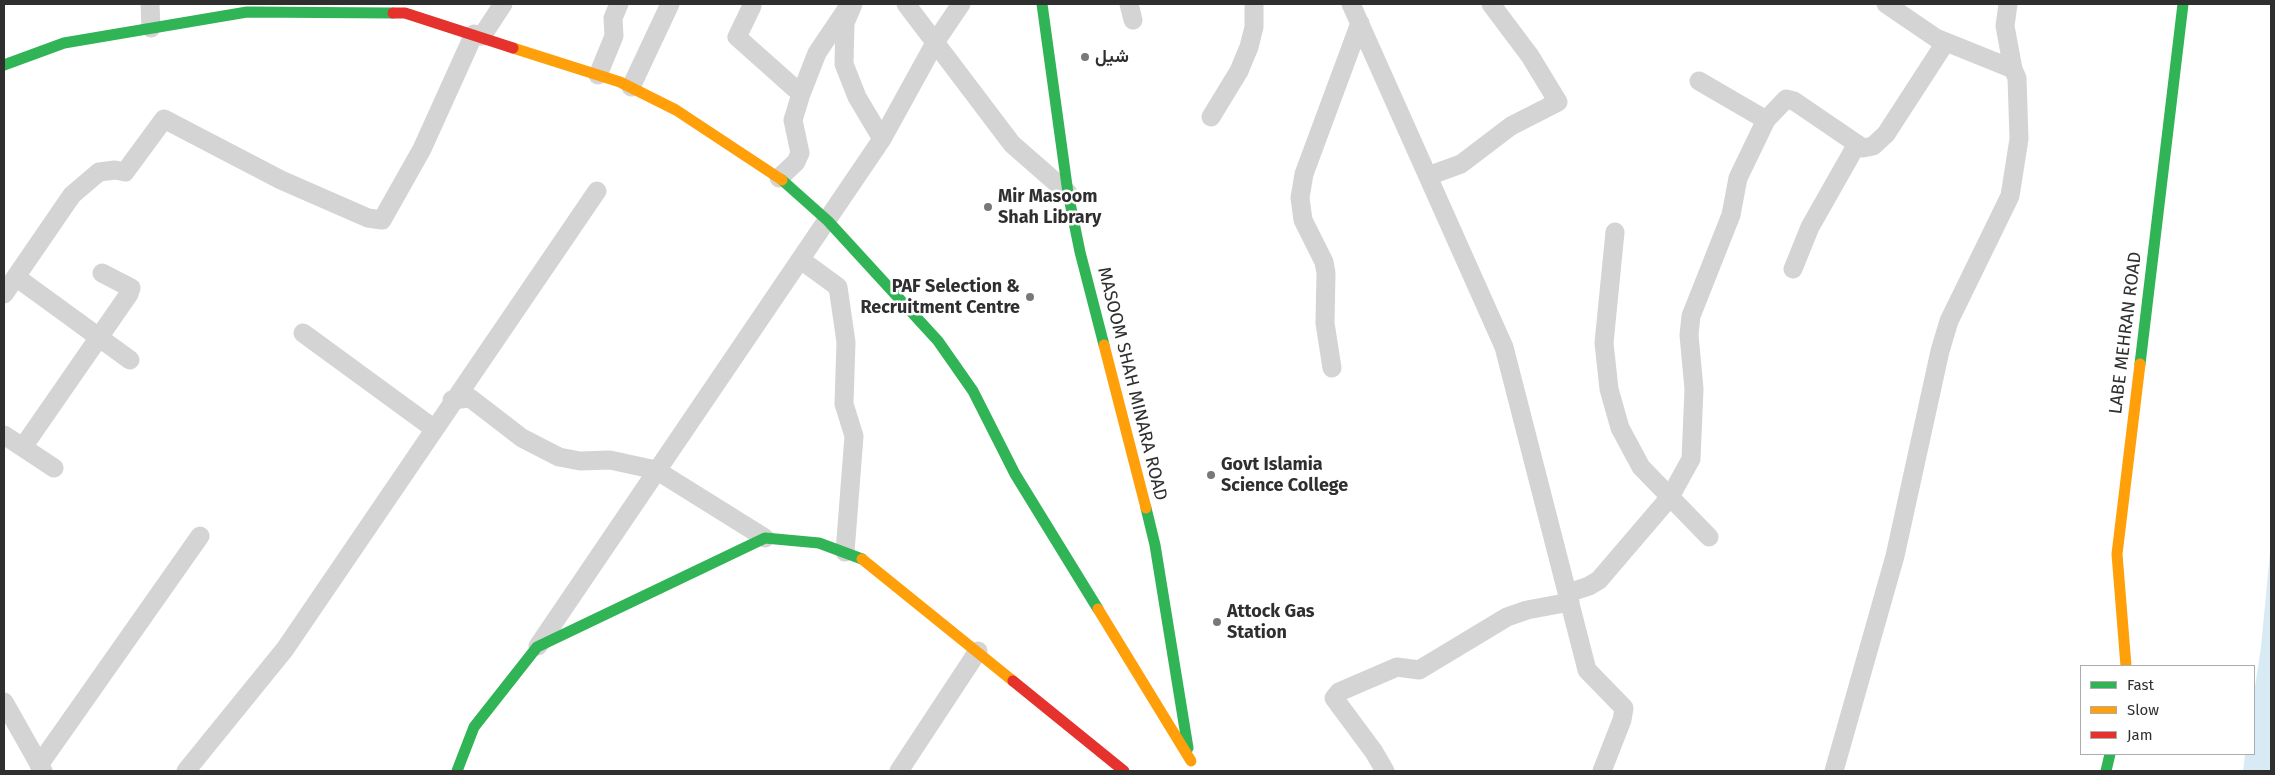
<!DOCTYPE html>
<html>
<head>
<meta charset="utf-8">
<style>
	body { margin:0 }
	#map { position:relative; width:2275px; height:775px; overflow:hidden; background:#fff; font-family:"Fira Sans",sans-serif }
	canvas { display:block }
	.frame { position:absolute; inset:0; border:5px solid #2f2f2f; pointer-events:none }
	.legend { position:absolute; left:2080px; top:665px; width:175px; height:90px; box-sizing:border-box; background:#fff; border:1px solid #acacac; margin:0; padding:6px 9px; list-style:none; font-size:15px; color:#2f2f2f }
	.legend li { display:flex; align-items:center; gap:10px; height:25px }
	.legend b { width:25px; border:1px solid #acacac }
</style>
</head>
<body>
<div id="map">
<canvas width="2275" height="775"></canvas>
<div class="frame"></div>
<ul class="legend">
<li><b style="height:6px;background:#30b455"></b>Fast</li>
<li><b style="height:6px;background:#ff9f0a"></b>Slow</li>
<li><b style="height:6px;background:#e5322d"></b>Jam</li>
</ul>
</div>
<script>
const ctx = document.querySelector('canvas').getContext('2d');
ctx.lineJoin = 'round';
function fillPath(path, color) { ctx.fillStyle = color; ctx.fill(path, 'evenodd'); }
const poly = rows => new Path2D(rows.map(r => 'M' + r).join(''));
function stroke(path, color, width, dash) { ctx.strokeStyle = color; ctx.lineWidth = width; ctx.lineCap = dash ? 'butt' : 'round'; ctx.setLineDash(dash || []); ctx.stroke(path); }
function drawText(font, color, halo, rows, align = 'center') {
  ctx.font = font + ' "Fira Sans",Vazirmatn,sans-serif'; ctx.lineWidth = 5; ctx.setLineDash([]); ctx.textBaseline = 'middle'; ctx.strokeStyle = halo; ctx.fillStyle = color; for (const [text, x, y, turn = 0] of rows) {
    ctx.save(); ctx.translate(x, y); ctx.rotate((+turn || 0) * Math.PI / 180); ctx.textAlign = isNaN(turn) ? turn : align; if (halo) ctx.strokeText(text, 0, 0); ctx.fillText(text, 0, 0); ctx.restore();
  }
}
const water = poly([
	[2271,542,2271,771,2243,771,2245,754,2254,754,2254,693,2261,647]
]);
const street = poly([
	[150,4,151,28],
	[751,4,752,6,737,37,801,94,793,120,800,153,796,162,779,178],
	[853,4,845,23,844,64,857,97,882,139],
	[906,4,1012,144,1068,193],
	[1129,4,1133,20],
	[1351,4,1504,347,1587,670,1624,708,1622,720,1602,771],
	[1886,4,1936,38,2013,69],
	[482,36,503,4],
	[598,75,614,36,613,18,619,4],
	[631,87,670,4],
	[801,94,817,53,846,10],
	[1211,117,1239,71,1249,47,1254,27,1254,4],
	[1766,120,1786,99,1794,101,1863,148,1873,146,1886,134,1945,43],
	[1428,176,1461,164,1511,126,1558,102,1530,56,1491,4],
	[1615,232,1604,343,1609,389,1620,428,1641,467,1709,537],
	[801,260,838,287,846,342,844,404,854,436,845,552],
	[1793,269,1810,227,1857,144],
	[16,277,130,360],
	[4,294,72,195,99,172,115,170,125,172,164,119,281,180,368,218,382,220,422,149,474,34],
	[303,333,433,428],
	[1332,368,1325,323,1326,273,1324,262,1303,220,1300,198,1304,174,1360,23],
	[452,400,470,398,522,438,559,457,580,461,610,460,656,470,765,538],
	[4,435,54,468],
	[23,447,129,294,131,288,102,273],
	[1568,593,1589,586,1599,580,1670,497,1691,459,1694,389,1689,335,1691,316,1731,215,1738,178,1766,120,1699,81],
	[538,646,882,139,936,41,961,4],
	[4,702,43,771],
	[39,765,200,536],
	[186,771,285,649,597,191],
	[899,771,978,651],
	[1385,771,1374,752,1334,698,1339,692,1397,667,1419,670,1507,617,1527,610,1570,602],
	[1834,771,1895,556,1940,351,1949,321,2010,196,2019,139,2017,78,2013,69,2005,26,2008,4]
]);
const fast = poly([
	[1042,4,1068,193,1080,252,1104,345],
	[4,65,64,43,247,12,393,13],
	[782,180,828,221,938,341,973,391,1015,474,1098,609],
	[2140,364,2183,4],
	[1146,508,1155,545,1188,748],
	[457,771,474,727,537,647,765,538,819,543,862,559],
	[2106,771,2110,754]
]);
const slow = poly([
	[513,48,620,82,676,110,782,180],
	[1104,345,1146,508],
	[862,559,1013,681],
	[1098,609,1191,761],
	[2126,666,2117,554,2140,364]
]);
const jam = poly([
	[393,13,405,13,513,48],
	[1013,681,1124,771]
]);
const markers = [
	[1085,57,5,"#787878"],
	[988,207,5,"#787878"],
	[1030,297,5,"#787878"],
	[1211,475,5,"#787878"],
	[1217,622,5,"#787878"]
];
const poiNames = [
	["شیل",1095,57],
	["Mir Masoom",998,197],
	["Shah Library",998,218],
	["PAF Selection &",1020,287,"right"],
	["Recruitment Centre",1020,308,"right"],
	["Govt Islamia",1221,465],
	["Science College",1221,486],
	["Attock Gas",1227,612],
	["Station",1227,633]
];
const streetNames = [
	["LABE MEHRAN ROAD",2126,333,-83],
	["MASOOM SHAH MINARA ROAD",1132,384,76]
];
fillPath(water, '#d8ebf4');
stroke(street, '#d4d4d4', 19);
stroke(fast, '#30b455', 11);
stroke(slow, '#ff9f0a', 11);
stroke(jam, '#e5322d', 11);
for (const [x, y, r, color] of markers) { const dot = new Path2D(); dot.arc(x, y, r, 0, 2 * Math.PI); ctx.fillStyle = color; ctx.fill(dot); stroke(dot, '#fff', 2); }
drawText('bold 18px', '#2f2f2f', '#fff', poiNames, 'left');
drawText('18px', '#2f2f2f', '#fff', streetNames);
</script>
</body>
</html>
